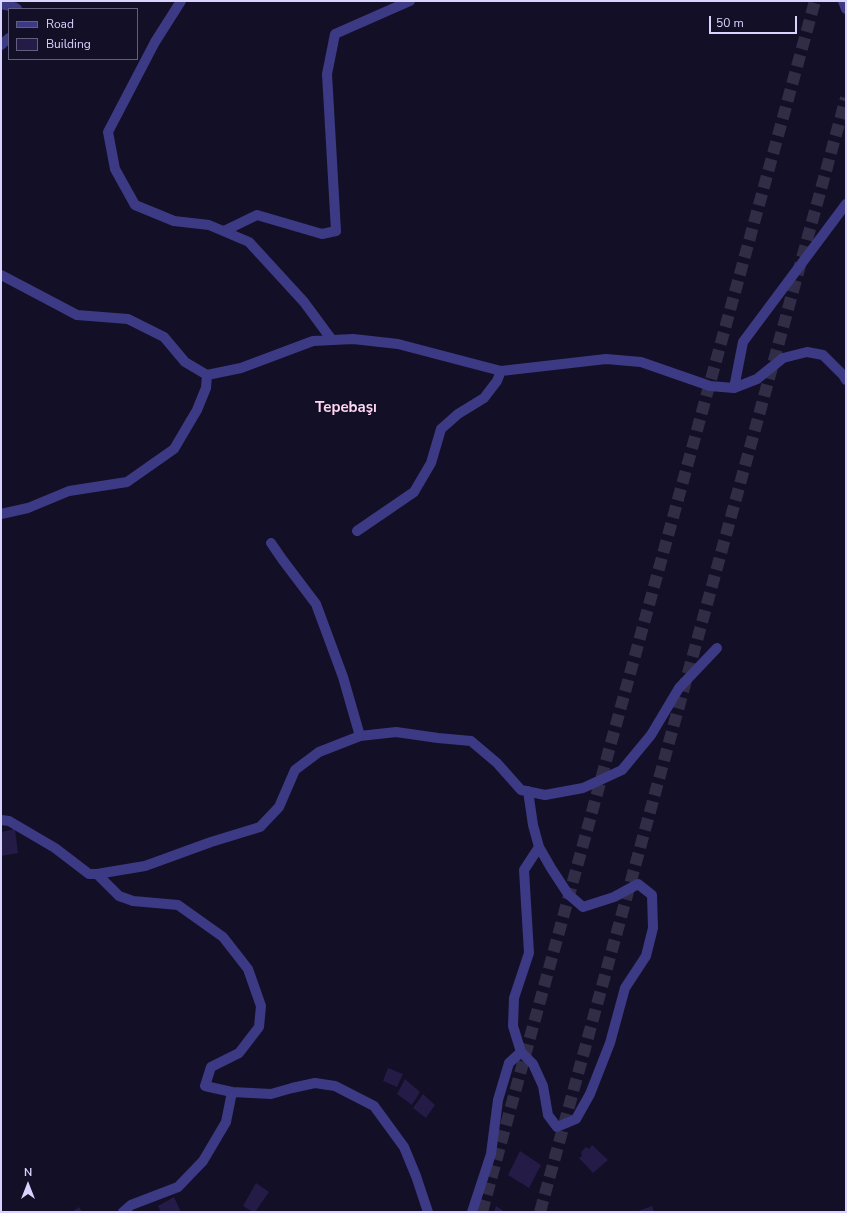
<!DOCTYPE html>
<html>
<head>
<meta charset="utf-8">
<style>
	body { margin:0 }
	#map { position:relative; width:847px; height:1213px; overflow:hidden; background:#130f26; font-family:"Nunito Sans",sans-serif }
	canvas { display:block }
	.frame { position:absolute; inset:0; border:2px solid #d9d4ff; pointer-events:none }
	.legend { position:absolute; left:8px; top:8px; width:130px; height:52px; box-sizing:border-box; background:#130f26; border:1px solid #625e7d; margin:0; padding:5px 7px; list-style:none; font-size:12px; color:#d9d4ff }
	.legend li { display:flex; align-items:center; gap:8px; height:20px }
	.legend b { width:20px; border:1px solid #625e7d }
	.north { position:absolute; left:8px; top:1165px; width:40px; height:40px; -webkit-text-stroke:3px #130f26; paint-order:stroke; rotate:0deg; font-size:11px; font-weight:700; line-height:16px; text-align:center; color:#d9d4ff }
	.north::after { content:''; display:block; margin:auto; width:14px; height:18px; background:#d9d4ff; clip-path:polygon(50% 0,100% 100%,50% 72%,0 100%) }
	.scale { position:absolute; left:709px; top:16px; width:88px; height:18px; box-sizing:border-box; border:2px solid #d9d4ff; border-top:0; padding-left:5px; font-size:12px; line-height:14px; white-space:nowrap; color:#d9d4ff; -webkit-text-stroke:3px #130f26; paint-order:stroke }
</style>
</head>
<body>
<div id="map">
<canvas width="847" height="1213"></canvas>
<div class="frame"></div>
<ul class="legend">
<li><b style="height:5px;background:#3d3a85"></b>Road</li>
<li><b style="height:11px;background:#241b47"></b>Building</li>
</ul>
<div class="north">N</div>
<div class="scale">50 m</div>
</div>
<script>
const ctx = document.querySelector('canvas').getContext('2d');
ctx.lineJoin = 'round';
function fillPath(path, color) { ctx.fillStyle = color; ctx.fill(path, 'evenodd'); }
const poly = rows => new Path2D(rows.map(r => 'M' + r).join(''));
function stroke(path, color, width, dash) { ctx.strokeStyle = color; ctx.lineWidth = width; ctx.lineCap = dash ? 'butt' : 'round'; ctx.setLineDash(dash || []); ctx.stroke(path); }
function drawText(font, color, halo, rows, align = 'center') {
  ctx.font = font + ' "Nunito Sans",sans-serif'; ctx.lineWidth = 3; ctx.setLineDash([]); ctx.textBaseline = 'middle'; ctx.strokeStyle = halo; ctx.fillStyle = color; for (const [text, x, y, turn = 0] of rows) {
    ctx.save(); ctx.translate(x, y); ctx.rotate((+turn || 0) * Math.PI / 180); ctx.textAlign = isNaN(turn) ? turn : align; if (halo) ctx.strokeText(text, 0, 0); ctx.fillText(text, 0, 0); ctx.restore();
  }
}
const building = poly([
	[15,829,18,853,1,856,1,832],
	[388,1068,403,1074,397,1087,383,1081],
	[405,1079,420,1092,412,1105,397,1094],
	[423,1094,435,1105,426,1118,413,1108],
	[592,1145,608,1160,593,1173,579,1158,582,1156,581,1152,586,1147,589,1149],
	[520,1151,541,1165,529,1188,508,1175],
	[256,1183,269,1192,255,1212,253,1212,243,1206],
	[174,1197,181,1212,161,1212,158,1206],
	[496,1206,505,1212,494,1212],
	[652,1206,654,1212,639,1212,638,1211],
	[79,1207,82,1212,72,1212]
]);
const highwayTunnel = poly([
	[482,1212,815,1],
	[540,1212,846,98]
]);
const minor = poly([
	[181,1,155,42,108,132,115,169,135,205,174,221,209,225,249,242,304,302,332,340],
	[843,1,846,9],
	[1,4,14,7,17,9],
	[1,45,9,38],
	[224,231,257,215,322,234,336,231,327,74,335,34,410,1],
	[1,275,77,315,128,319,164,337,185,362,207,375,241,368,313,341,353,339,398,344,501,371,606,359,641,362,710,386,734,388,757,379,783,358,807,352,823,355,843,375,846,380],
	[734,388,743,342,846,204],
	[1,514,28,508,69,491,127,482,174,449,197,410,206,388,207,375],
	[357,531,414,492,431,463,441,429,458,414,484,398,497,381,501,371],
	[271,543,282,559,316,604,343,677,360,736],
	[1,820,9,821,55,848,89,874,97,874,145,866,211,842,260,827,279,807,295,770,319,752,360,736,396,732,438,738,471,741,497,763,521,790,545,795,583,788,622,770,651,735,679,688,717,648],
	[97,874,119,896,133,901,178,905,223,937,248,969,261,1006,259,1027,239,1053,211,1067,205,1086,232,1092,271,1094,292,1088,315,1083,335,1086,374,1106,404,1147,416,1176,428,1212],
	[521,1052,513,1026,514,998,529,953,524,870,539,847],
	[123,1212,131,1205,178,1187,203,1161,226,1122,232,1092],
	[472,1212,491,1154,498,1100,509,1063,521,1052,533,1064,543,1086,548,1115,557,1127,576,1119,590,1094,610,1043,625,988,646,956,653,928,652,895,638,884,614,897,583,907,568,894,551,868,539,847,533,825,528,791]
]);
const districtNames = [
	["Tepebaşı",346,408]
];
fillPath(building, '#241b47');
stroke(highwayTunnel, '#312d47', 12, [12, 6]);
stroke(minor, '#3d3a85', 10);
drawText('bold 15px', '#ffd6f0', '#130f26', districtNames);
</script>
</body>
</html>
